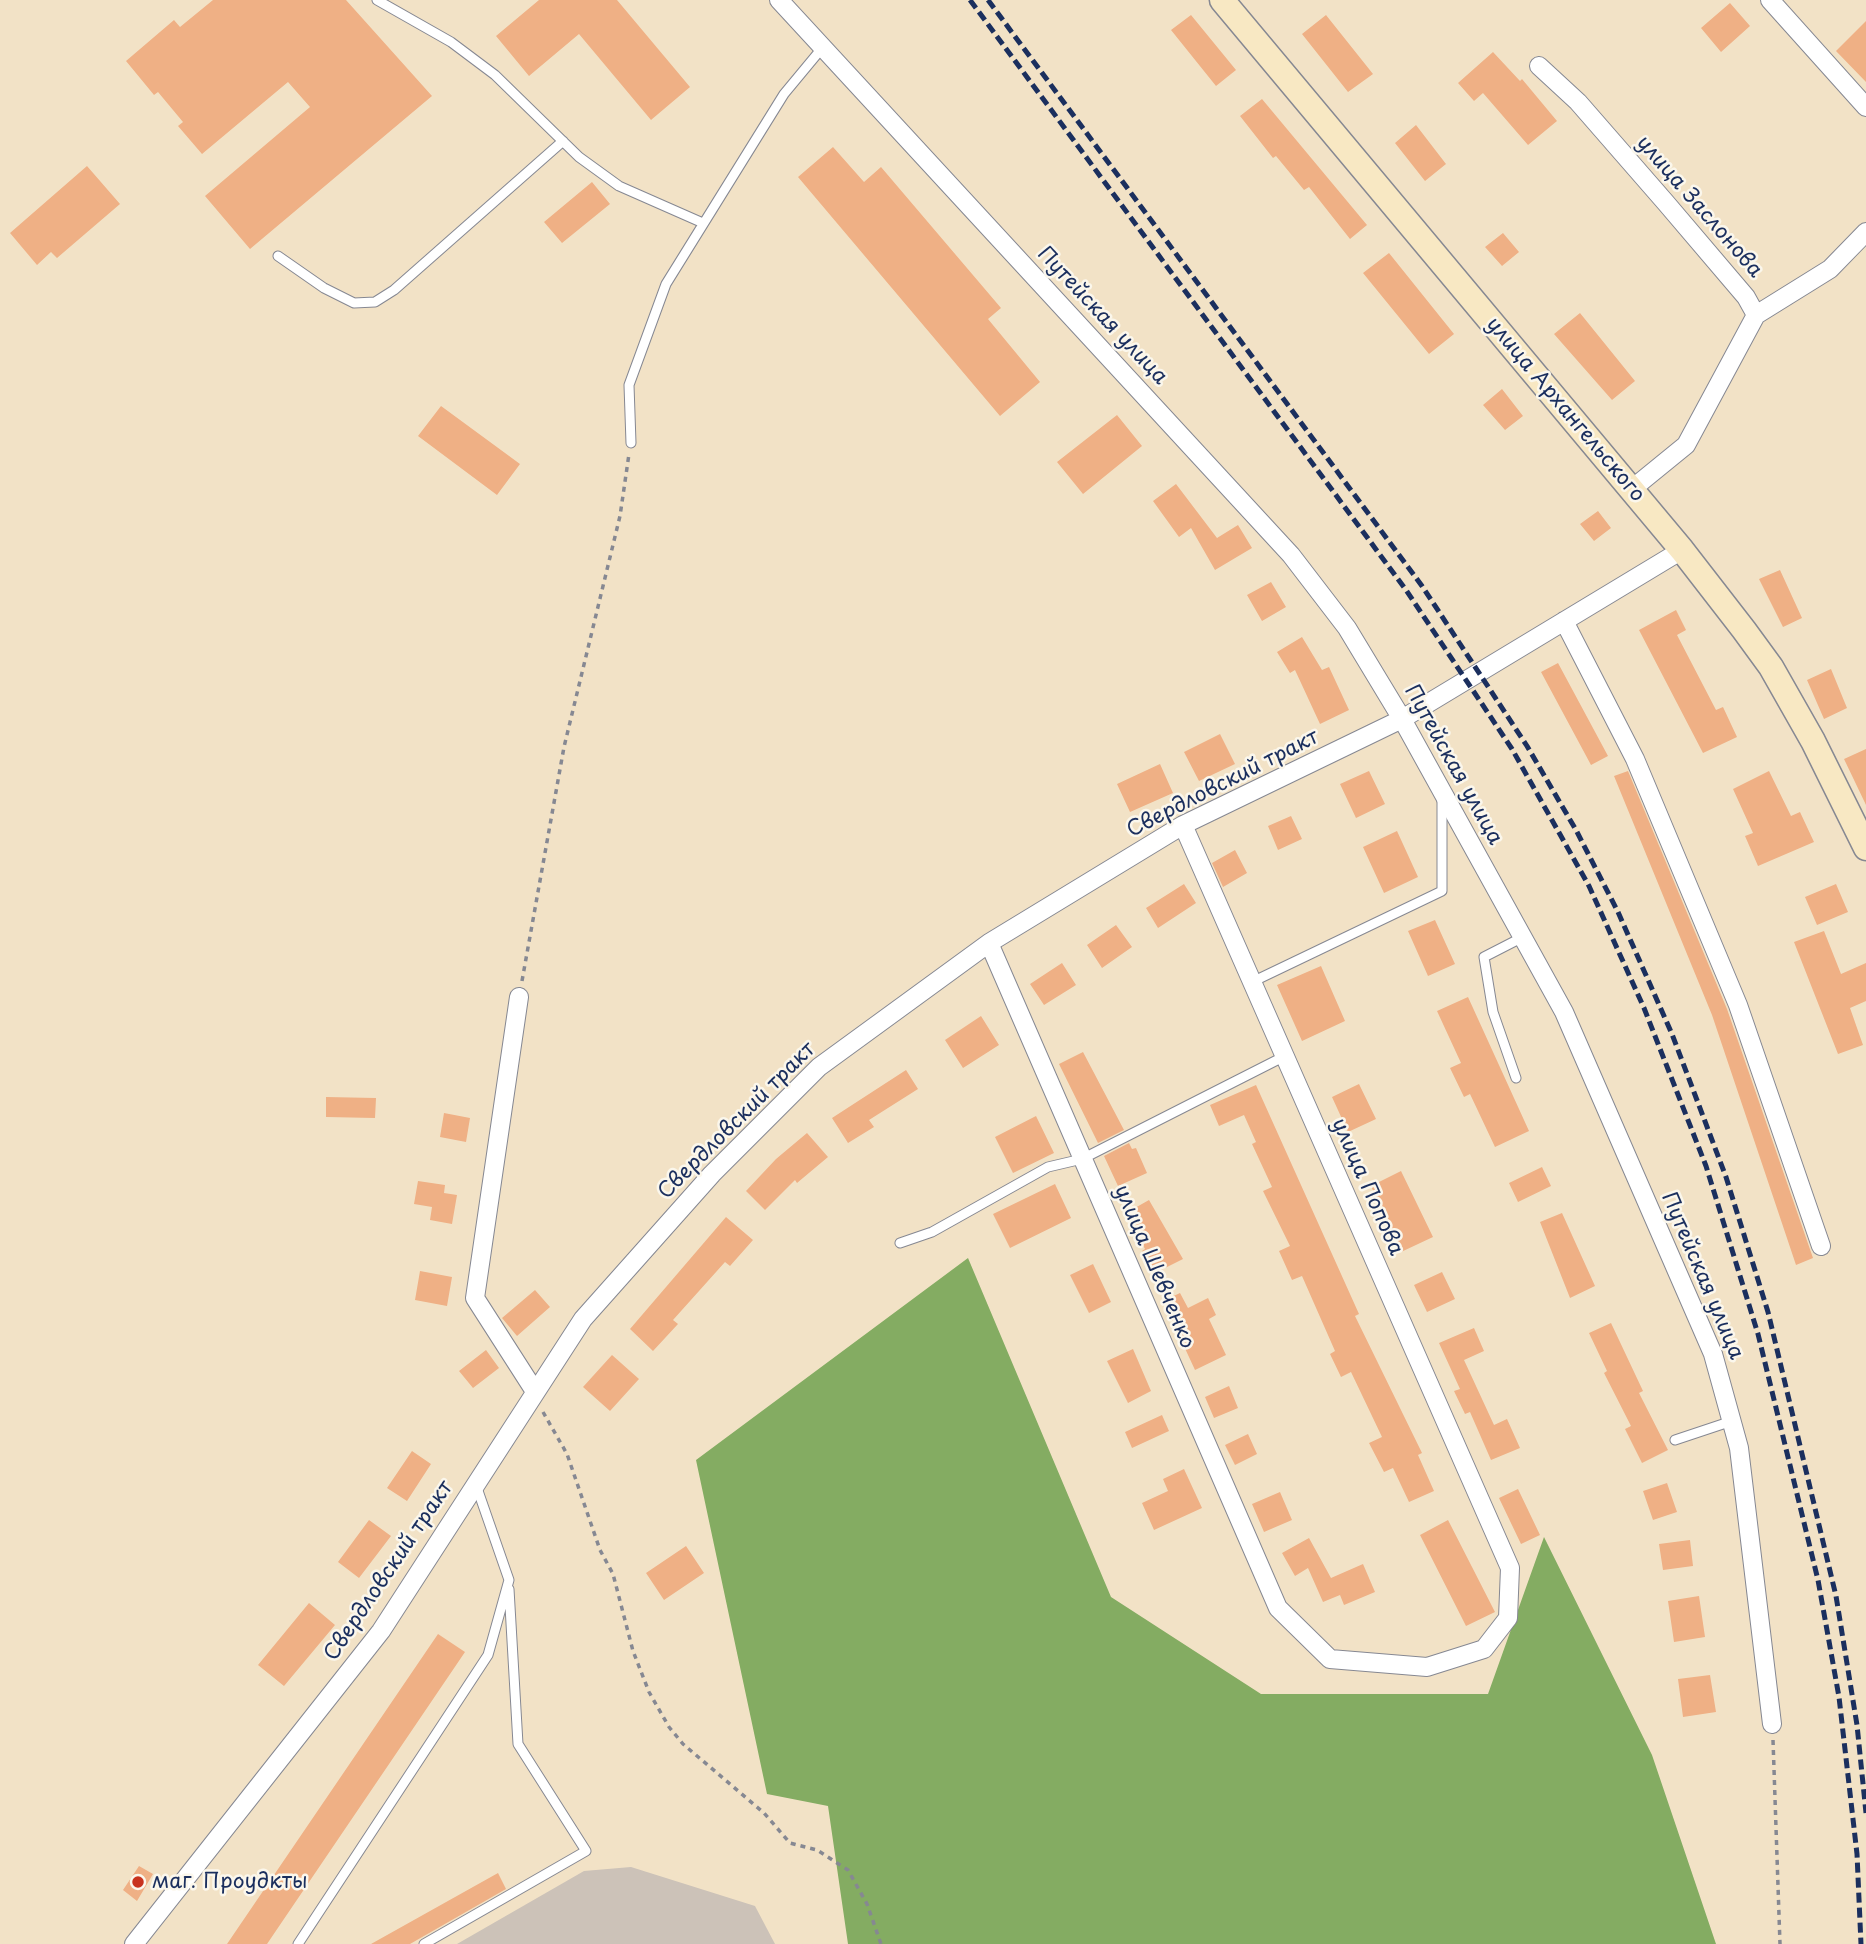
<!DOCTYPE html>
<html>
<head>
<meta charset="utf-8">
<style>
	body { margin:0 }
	canvas { display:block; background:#f2e2c6 }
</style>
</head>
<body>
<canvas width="1866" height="1944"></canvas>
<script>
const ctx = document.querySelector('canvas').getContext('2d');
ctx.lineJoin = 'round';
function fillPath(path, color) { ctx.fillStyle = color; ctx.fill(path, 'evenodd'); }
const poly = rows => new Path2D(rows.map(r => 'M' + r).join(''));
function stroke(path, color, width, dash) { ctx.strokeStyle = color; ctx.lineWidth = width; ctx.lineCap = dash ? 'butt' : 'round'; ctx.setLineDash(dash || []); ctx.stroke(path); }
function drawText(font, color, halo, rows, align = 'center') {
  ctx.font = font + ' "Playpen Sans",sans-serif'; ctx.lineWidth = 5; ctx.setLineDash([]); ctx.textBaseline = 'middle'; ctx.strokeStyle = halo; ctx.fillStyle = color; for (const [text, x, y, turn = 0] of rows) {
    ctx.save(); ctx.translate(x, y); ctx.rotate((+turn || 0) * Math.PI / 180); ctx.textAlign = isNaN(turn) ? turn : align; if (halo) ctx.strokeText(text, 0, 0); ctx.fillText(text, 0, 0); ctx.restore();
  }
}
const industrial = poly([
	[631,1867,755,1906,775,1944,457,1944,584,1871]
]);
const forest = poly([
	[968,1258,1111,1597,1261,1694,1488,1694,1544,1537,1652,1755,1716,1944,848,1944,828,1806,767,1794,696,1460]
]);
const building = poly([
	[213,0,346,0,432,96,250,249,205,196,310,107,288,82,202,154,178,126,183,122,158,92,154,95,126,61,174,20,180,27],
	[539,0,617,0,690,87,651,120,579,34,529,76,496,36],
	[1730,3,1750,26,1721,52,1701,28],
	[1191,15,1236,70,1216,86,1171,30],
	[1326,15,1373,74,1348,92,1302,34],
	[1866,21,1866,82,1836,51],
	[1493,52,1520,81,1522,79,1557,121,1528,145,1483,93,1474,101,1458,83],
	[1262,99,1367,225,1350,239,1309,187,1304,190,1276,156,1273,158,1240,116],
	[1416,125,1446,164,1425,181,1395,143],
	[833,147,864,182,881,167,1001,308,988,319,1040,382,1000,416,798,177],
	[87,166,120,204,57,258,51,252,37,265,10,233],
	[592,182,610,204,562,243,544,222],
	[1503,233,1519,252,1502,266,1485,247],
	[1389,253,1454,334,1429,354,1363,273],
	[1580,313,1635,381,1612,400,1554,334],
	[1502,389,1523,416,1505,430,1483,405],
	[441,406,520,464,497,495,418,436],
	[1117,415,1142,446,1083,494,1057,462],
	[1176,484,1217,538,1238,525,1252,548,1215,570,1191,528,1179,537,1153,501],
	[1598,511,1611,528,1594,541,1580,524],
	[1780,570,1802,618,1783,627,1759,579],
	[1271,582,1286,607,1262,621,1247,595],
	[1676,610,1686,630,1677,635,1716,710,1723,707,1737,737,1703,753,1639,630],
	[1302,637,1322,670,1329,667,1349,710,1320,724,1295,670,1290,673,1277,652],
	[1558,663,1608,756,1591,765,1541,672],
	[1831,669,1847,708,1824,719,1807,680],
	[1220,734,1235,764,1199,781,1184,752],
	[1866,749,1866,805,1844,759],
	[1160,764,1173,793,1130,812,1117,784],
	[1369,771,1385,804,1356,818,1340,784],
	[1628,771,1727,1009,1813,1258,1796,1265,1712,1015,1614,776],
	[1769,771,1791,816,1800,812,1814,842,1758,866,1745,836,1753,833,1733,789],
	[1291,816,1302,839,1278,850,1268,826],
	[1397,831,1418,877,1384,893,1363,847],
	[1235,850,1247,873,1223,887,1212,863],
	[1184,884,1196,903,1158,928,1146,908],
	[1836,884,1848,912,1817,925,1805,897],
	[1435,920,1455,964,1428,976,1408,931],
	[1116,925,1132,947,1102,968,1087,945],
	[1824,931,1841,974,1866,963,1866,1001,1850,1008,1863,1045,1838,1054,1794,942],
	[1062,963,1076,985,1044,1005,1030,984],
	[1321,966,1345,1021,1302,1041,1277,985],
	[1468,997,1529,1131,1495,1147,1470,1094,1464,1097,1450,1068,1461,1063,1437,1011],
	[981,1016,999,1045,963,1068,945,1040],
	[1083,1052,1124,1130,1098,1143,1059,1064],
	[906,1070,918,1089,869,1120,874,1127,848,1143,832,1118],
	[1359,1084,1376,1119,1348,1132,1332,1097],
	[1256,1085,1359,1314,1355,1316,1422,1453,1418,1455,1434,1491,1409,1502,1393,1468,1384,1472,1369,1443,1382,1437,1351,1372,1341,1377,1330,1354,1335,1351,1302,1276,1292,1280,1279,1251,1290,1246,1263,1191,1272,1187,1252,1144,1256,1142,1244,1115,1219,1126,1210,1105],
	[326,1097,376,1098,375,1118,326,1117],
	[444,1113,470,1118,466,1142,440,1137],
	[1036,1116,1054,1153,1013,1173,995,1137],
	[807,1133,828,1157,797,1183,795,1180,765,1210,746,1191,776,1159],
	[1129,1143,1132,1149,1136,1148,1147,1173,1118,1186,1104,1156],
	[1542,1167,1551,1186,1518,1202,1509,1183],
	[1401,1171,1433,1237,1401,1252,1371,1186],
	[418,1181,445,1185,444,1193,457,1195,452,1224,430,1220,432,1207,414,1204],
	[1055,1184,1071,1218,1010,1248,993,1214],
	[1149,1200,1183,1259,1153,1274,1142,1251,1145,1249,1126,1213],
	[1562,1213,1595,1286,1570,1298,1540,1222],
	[726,1217,753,1240,730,1266,725,1262,673,1320,678,1324,653,1351,630,1329],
	[1093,1264,1111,1302,1089,1313,1070,1275],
	[420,1271,452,1277,447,1306,415,1300],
	[1442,1272,1455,1299,1427,1312,1414,1285],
	[535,1290,550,1307,517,1336,502,1318],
	[1180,1293,1188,1308,1208,1298,1216,1315,1209,1319,1226,1355,1195,1370,1163,1301],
	[1611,1323,1643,1391,1639,1393,1668,1450,1642,1463,1625,1429,1631,1426,1604,1373,1607,1371,1589,1333],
	[1474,1328,1484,1351,1464,1360,1494,1425,1507,1419,1520,1448,1491,1460,1470,1412,1465,1414,1454,1391,1460,1389,1439,1343],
	[1133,1349,1151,1391,1128,1403,1107,1361],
	[486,1350,499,1368,473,1388,459,1371],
	[612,1355,639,1379,610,1411,583,1387],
	[1229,1386,1238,1408,1214,1418,1205,1397],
	[1162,1415,1169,1431,1132,1448,1125,1432],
	[1248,1434,1257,1454,1235,1465,1225,1445],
	[412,1451,431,1464,407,1501,387,1488],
	[1184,1469,1202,1508,1154,1530,1142,1503,1168,1491,1163,1479],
	[1667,1483,1677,1512,1653,1520,1643,1491],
	[1518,1489,1540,1535,1521,1544,1499,1498],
	[1280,1492,1292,1520,1264,1532,1252,1504],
	[369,1520,391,1536,359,1578,338,1562],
	[1448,1520,1495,1612,1466,1626,1420,1535],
	[1309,1538,1331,1578,1363,1564,1375,1592,1344,1605,1340,1595,1323,1602,1308,1568,1295,1576,1282,1553],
	[1690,1540,1693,1566,1663,1570,1659,1544],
	[686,1546,704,1573,664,1600,646,1573],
	[1699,1596,1705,1637,1674,1642,1668,1601],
	[309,1603,335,1625,284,1686,258,1665],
	[438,1634,465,1652,267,1944,227,1944],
	[1710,1675,1716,1712,1683,1717,1678,1679],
	[139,1866,153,1874,137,1901,123,1890],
	[498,1873,506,1889,410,1944,371,1944]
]);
const path = poly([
	[522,981,564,747,620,516,629,454],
	[543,1412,567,1454,600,1550,613,1574,633,1651,649,1692,669,1727,683,1744,764,1813,790,1843,817,1850,848,1870,867,1904,881,1944],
	[1773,1740,1780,1944]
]);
const lane = poly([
	[377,0,451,42,495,75,579,157,619,186,703,223],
	[278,256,324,288,354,303,375,302,394,290,563,141],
	[631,443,629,385,666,284,784,94,823,47],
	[1252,982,1442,891,1442,800],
	[1516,1078,1493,1012,1484,957,1523,937],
	[900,1243,932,1232,1048,1167,1082,1159,1285,1056],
	[1675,1440,1732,1421],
	[298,1944,488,1655,509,1580,476,1485],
	[424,1944,586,1851,518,1744,509,1589]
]);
const street = poly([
	[779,0,1291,555,1347,628,1402,719,1564,1012,1713,1354,1739,1448,1772,1724],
	[1770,0,1866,107],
	[1539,66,1578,102,1666,203,1746,297,1756,315,1686,445,1632,489],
	[1756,315,1830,269,1866,232],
	[1564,621,1635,759,1738,1005,1821,1246],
	[989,943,1278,1608,1330,1659,1427,1667,1484,1649,1508,1618,1510,1568,1183,825],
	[519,997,475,1298,534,1390],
	[134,1944,381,1631,583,1319,712,1174,819,1067,989,943,1183,825,1402,719,1682,550]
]);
const secondary = poly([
	[1222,0,1682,550,1744,630,1771,667,1813,741,1866,848]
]);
const rail = poly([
	[970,0,1406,590,1512,749,1589,886,1644,1008,1706,1166,1758,1334,1818,1580,1839,1697,1857,1854,1861,1944],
	[988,0,1422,586,1527,746,1576,830,1618,912,1672,1034,1726,1177,1768,1312,1836,1596,1857,1725,1866,1813]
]);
const markers = [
	[138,1882,7,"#c8321e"]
];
const streetNames = [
	["улица Заслонова",1699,207,49],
	["Путейская улица",1102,316,47],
	["улица Архангельского",1565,410,50],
	["Путейская улица",1453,765,61],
	["Свердловский тракт",1223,784,-27],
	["Свердловский тракт",737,1121,-45],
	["улица Попова",1367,1187,66],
	["улица Шевченко",1154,1267,67],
	["Путейская улица",1702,1276,67],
	["Свердловский тракт",389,1571,-56]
];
const poiNames = [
	["маг. Проудкты",152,1882]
];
fillPath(industrial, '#ccc2b8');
fillPath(forest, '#84ac62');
fillPath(building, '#efb085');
stroke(lane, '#868892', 11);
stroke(street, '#868892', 20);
stroke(secondary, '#868892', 27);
stroke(path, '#868892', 3.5, [5, 5]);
stroke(lane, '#fff', 9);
stroke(street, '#fff', 18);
stroke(secondary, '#f8e8c3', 24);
stroke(rail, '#1b2f5e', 5, [10, 5]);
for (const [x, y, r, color] of markers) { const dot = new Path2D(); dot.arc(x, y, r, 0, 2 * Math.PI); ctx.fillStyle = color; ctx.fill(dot); stroke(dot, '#fbf7ec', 2.5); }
drawText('21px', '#1b2f5e', '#fbf7ec', streetNames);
drawText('21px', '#1b2f5e', '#fbf7ec', poiNames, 'left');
</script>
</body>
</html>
